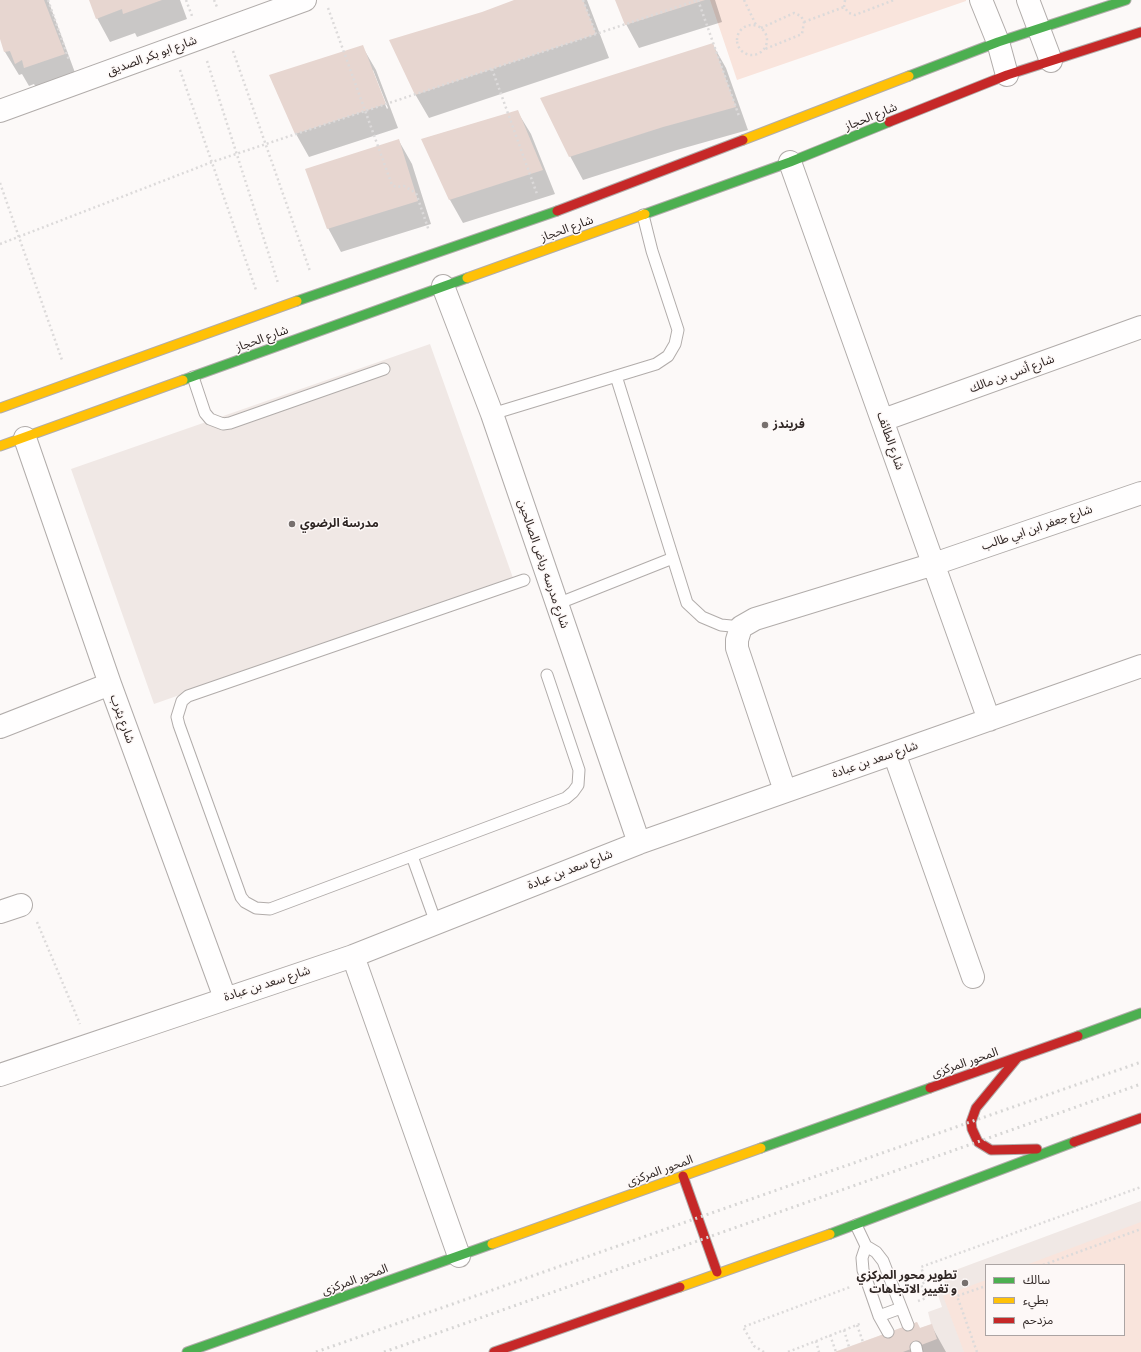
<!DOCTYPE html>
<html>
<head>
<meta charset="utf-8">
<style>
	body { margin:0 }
	#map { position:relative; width:1141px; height:1352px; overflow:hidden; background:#fcf9f8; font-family:"Fira Sans Condensed","Noto Sans Arabic",sans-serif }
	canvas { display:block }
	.legend { position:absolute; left:985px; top:1264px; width:140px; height:72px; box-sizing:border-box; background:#fdf8f7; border:1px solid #aba4a3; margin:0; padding:5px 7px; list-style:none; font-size:12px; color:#2f2624 }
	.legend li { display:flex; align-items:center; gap:8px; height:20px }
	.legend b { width:20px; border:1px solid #aba4a3 }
</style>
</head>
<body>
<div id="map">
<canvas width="1141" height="1352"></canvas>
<ul class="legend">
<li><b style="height:5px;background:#4caf50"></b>سالك</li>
<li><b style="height:5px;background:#ffc107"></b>بطيء</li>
<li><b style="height:5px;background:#c62828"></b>مزدحم</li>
</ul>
</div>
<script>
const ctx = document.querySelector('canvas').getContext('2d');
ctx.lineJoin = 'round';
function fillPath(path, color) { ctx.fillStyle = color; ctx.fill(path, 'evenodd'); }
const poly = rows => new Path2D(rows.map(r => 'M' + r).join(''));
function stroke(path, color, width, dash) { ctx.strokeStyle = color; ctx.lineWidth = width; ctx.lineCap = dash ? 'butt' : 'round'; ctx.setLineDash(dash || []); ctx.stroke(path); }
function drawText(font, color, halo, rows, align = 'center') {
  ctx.font = font + ' "Fira Sans Condensed","Noto Sans Arabic",sans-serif'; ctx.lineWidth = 3; ctx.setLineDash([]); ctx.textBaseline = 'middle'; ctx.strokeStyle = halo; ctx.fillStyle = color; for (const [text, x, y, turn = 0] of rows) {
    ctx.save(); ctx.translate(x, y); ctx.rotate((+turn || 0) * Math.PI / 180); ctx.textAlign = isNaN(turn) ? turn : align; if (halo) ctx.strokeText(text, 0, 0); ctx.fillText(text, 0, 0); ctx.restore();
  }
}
const built = poly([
	[430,344,513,578,154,704,71,469],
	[1141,1201,1141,1352,834,1352,917,1322,920,1328,931,1324,928,1312,942,1307,938,1295,948,1291,942,1275],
	[986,1265,1124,1265,1124,1335,986,1335]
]);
const green = poly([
	[710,0,966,0,966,1,737,80],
	[1141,1222,1141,1352,964,1352,943,1296,986,1280,986,1335,1124,1335,1124,1265,1026,1265]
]);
const shadow = poly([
	[0,0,48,0,77,78,38,91,34,84,29,86,22,74,19,75,5,52,0,36],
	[90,0,180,0,187,19,137,37,135,33,110,42,97,18],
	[517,0,587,0,609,58,429,118,415,94,482,13],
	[616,0,715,0,722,22,639,48,626,24],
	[713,45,726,68,748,130,677,150,583,180,570,156],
	[362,46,376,70,398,128,309,157,296,134,270,76],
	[371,70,373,70,388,108,387,109],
	[517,111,531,134,555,194,463,223,450,200,423,139],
	[399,141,412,164,431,224,341,252,328,228],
	[931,1325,946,1352,836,1352,920,1329]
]);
const building = poly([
	[0,0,44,0,65,54,24,68,22,60,15,64,10,51,4,52,0,39],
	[89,0,162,0,123,14,122,9,96,19],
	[514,0,583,0,596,34,415,95,389,40,482,12],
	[615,0,705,0,625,25],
	[713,43,736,107,663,127,569,157,540,98],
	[363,45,386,104,295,134,269,75],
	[518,110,543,170,449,200,421,139],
	[399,139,418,201,327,229,305,169],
	[917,1322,920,1328,932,1324,937,1339,903,1352,835,1352]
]);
const path = poly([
	[48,0,69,60],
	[186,0,192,16],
	[214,0,217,7],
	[583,0,596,34],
	[698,0,739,116],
	[744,0,756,25],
	[845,0,844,7,849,13,855,15,894,0],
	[328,8,392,185,396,187,404,186,416,193,429,231],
	[804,22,844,7],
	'737 40a15 15 0 1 1 30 0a15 15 0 1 1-30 0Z',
	[761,28,794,13,801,16,804,22,802,34,765,49],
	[233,51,310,271],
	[207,61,278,283],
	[492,69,537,194],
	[180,70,256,290],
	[0,183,62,360],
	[0,244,212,162,698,0],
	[37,922,80,1024],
	[1043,1265,1141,1229],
	[918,1301,926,1298,921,1284,926,1282,921,1267,1141,1187],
	[857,1325,863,1342],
	[844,1330,849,1347],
	[830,1335,836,1352],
	[816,1341,819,1352],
	[764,1352,754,1346,743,1327,850,1287],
	[788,1352,862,1323],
	[977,1352,957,1296,986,1286]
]);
const lane = poly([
	[616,376,687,603,702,617,721,625,741,627],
	[193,377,205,413,210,419,223,424,230,423,384,369],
	[492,414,656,364,668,356,675,344,678,330,652,251,643,215],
	[524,580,188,696,182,701,177,717,179,725,241,897,245,902,256,908,270,909,566,798,573,792,578,785,579,770,547,675],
	[557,604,673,558],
	[412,856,436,923],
	[856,1225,866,1246,876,1252,883,1261,908,1325],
	[866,1246,862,1258,863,1270,879,1316,888,1332],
	[879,1316,901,1308],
	[916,1347,917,1352]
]);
const street = poly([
	[981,0,998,42,1007,75],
	[1028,0,1051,61],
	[0,111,305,0],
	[790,162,989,720],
	[443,286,492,414,639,843],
	[883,420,1141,327],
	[25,438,110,684,225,998],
	[0,727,110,684],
	[894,753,973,977],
	[785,791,737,648,737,640,741,627,755,619,934,564,1141,493],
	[0,912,21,905],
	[353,956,459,1256],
	[0,1075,353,956,639,843,1141,666]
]);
const fast = poly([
	[909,76,998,42,1126,0],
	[645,214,790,162,889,122],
	[297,301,557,211],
	[183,380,467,278],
	[1078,1036,1141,1013],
	[761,1148,930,1088],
	[830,1234,1074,1142],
	[187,1352,492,1244]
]);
const slow = poly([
	[743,140,909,76],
	[467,278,645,214],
	[0,408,297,301],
	[0,446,183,380],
	[492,1244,761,1148],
	[680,1287,830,1234]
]);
const jam = poly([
	[889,122,1007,75,1141,32],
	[557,211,743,140],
	[1018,1057,976,1108,971,1122,972,1129,978,1142,991,1150,1037,1149],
	[930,1088,1078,1036],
	[1074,1142,1141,1118],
	[683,1176,717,1272],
	[494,1352,680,1287]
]);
const rail = poly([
	[316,1352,1141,1062],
	[384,1352,1141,1084]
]);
const markers = [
	[765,425,4,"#77706e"],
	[292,524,4,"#77706e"],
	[965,1283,4,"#77706e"]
];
const streetNames = [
	["شارع ابو بكر الصديق",152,56,-20],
	["شارع الحجاز",871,117,-22],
	["شارع الحجاز",567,229,-20],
	["شارع الحجاز",262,339,-20],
	["شارع أنس بن مالك",1012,374,-20],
	["شارع الطائف",890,441,71],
	["شارع جعفر ابن ابي طالب",1037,528,-19],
	["شارع مدرسه رياض الصالحين",543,564,71],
	["شارع يثرب",122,719,70],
	["شارع سعد بن عبادة",875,760,-19],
	["شارع سعد بن عبادة",570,870,-21],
	["شارع سعد بن عبادة",267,984,-18],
	["المحور المركزى",965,1063,-19],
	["المحور المركزى",660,1171,-20],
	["المحور المركزى",355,1280,-20]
];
const poiNames = [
	["فريندز",773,425],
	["مدرسة الرضوي",300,524],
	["تطوير محور المركزي",957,1276,"right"],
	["و تغيير الاتجاهات",957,1290,"right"]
];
fillPath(built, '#f0e8e5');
fillPath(green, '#f9e4dc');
fillPath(shadow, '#0003');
fillPath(building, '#e7d6d0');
stroke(lane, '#b1acaa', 13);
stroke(street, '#b1acaa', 24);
stroke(fast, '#b1acaa', 11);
stroke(slow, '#b1acaa', 11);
stroke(jam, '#b1acaa', 11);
stroke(path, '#dcdada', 2.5, [2, 3]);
stroke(lane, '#fffefe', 11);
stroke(street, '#fffefe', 22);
stroke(fast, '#4caf50', 9);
stroke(slow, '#ffc107', 9);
stroke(jam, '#c62828', 9);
stroke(rail, '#d7d6d5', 3, [2, 4]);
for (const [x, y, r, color] of markers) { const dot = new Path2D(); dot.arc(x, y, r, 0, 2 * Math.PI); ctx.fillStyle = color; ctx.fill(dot); stroke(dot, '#fdf8f7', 1.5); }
drawText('12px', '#2f2624', '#fdf8f7', streetNames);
drawText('bold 12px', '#2f2624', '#fdf8f7', poiNames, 'left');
</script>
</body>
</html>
